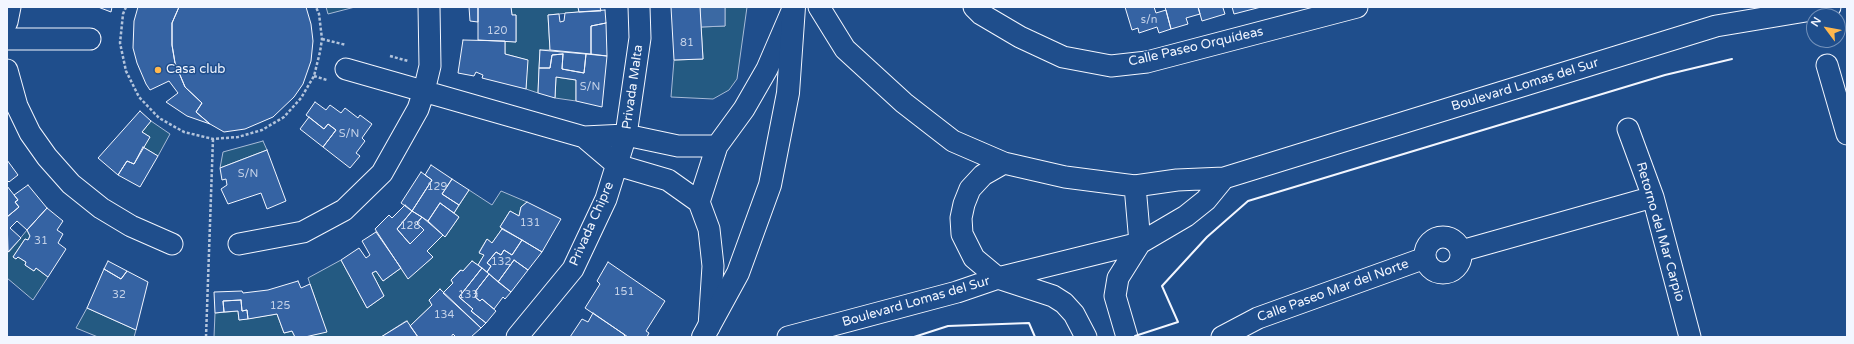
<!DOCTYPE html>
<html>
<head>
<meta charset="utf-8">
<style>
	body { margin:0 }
	#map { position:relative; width:1854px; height:344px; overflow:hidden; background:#1f4e8c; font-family:"Varela Round",sans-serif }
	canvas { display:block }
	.frame { position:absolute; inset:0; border:8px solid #f2f6ff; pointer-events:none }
	.north { position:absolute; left:1806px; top:8px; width:40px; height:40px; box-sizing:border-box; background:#1f4e8c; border:1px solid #7391ba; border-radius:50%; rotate:302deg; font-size:11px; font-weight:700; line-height:16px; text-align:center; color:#f2f6ff }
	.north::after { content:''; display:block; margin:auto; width:14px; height:18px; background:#ffb74d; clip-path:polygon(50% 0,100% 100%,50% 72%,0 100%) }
</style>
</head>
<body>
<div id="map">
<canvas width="1854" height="344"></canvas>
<div class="frame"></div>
<div class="north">N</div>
</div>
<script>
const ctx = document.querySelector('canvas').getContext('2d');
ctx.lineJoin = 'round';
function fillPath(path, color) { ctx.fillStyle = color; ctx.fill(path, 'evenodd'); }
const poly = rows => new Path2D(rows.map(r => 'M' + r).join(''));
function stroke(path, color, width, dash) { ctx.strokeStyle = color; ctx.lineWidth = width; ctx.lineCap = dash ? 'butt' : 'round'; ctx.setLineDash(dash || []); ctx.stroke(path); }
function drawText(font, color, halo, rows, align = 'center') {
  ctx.font = font + ' "Varela Round",sans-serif'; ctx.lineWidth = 3; ctx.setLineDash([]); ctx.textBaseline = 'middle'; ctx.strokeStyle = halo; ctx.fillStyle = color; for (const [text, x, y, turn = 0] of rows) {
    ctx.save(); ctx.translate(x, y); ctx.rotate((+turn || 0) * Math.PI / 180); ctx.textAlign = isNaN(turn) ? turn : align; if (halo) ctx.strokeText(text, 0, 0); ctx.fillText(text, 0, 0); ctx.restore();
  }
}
const green = poly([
	[326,7,355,7,328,14,326,7],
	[511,7,578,7,579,12,548,15,550,50,540,50,538,93,526,89,527,60,505,54,505,41,516,42,516,15,512,15,511,7],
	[725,7,747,7,737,79,729,90,713,99,671,97,674,60,703,59,701,27,725,26,725,7],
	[556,77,576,80,576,101,555,98,556,77],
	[151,121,170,134,158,156,143,147,150,137,142,132,151,121],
	[263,141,267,150,220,168,223,152,263,141],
	[469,190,492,205,501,191,527,202,521,207,519,216,510,211,500,227,502,229,492,243,487,239,479,252,484,255,478,265,472,261,463,271,460,270,451,280,453,283,443,293,440,289,429,300,432,305,410,326,406,321,381,337,305,337,326,331,308,278,341,260,367,308,384,296,372,273,376,271,383,281,401,268,408,278,433,257,427,251,443,235,445,237,459,217,454,213,469,190],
	[27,230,30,236,28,240,25,239,13,257,16,259,18,257,26,262,25,265,34,271,36,268,48,277,33,300,7,278,7,251,9,252,27,230],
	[87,308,136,330,134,337,98,337,76,328,87,308],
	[238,311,239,320,277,314,284,333,292,331,295,337,214,337,215,313,238,311]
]);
const water = poly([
	[700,7,725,7,725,26,701,27,700,7]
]);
const building = poly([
	[98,7,112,7,111,12,98,7],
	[138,7,179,7,172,23,172,45,175,63,185,87,202,103,196,112,210,124,187,116,166,102,178,93,169,81,150,90,146,84,137,63,133,48,134,21,138,7],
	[179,7,306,7,311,24,313,41,311,61,303,84,294,97,273,117,245,129,224,132,210,124,196,112,202,103,185,87,175,63,172,45,172,23,179,7],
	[469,7,478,7,478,22,470,21,469,7],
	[478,7,511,7,512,15,516,15,516,42,478,40,478,7],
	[578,7,600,7,601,11,579,12,578,7],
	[671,7,700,7,703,59,674,60,671,7],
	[1125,7,1154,7,1156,13,1166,10,1171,29,1159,33,1157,27,1139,33,1138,28,1132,30,1125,7],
	[1165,7,1198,7,1200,14,1186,18,1188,24,1171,29,1165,7],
	[1198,7,1225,7,1223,8,1225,14,1202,21,1198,7],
	[1232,7,1261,7,1234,14,1232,7],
	[605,10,606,23,591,26,591,54,550,50,548,15,559,14,560,22,564,21,565,13,605,10],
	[606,23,607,56,591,54,591,26,606,23],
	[463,40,505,41,505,54,528,60,526,89,482,78,483,75,476,72,474,76,458,73,463,40],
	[540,50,586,54,584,73,562,69,563,54,552,55,550,68,539,68,540,50],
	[563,54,562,69,584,73,586,54,607,56,602,107,576,101,576,80,556,77,555,98,538,93,539,68,550,68,552,55,563,54],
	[315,102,326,110,330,105,341,113,345,108,358,118,360,115,372,124,362,138,365,141,356,153,360,156,350,168,323,147,336,130,328,124,324,129,306,115,315,102],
	[140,111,151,121,142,132,150,137,134,164,127,161,118,175,98,158,140,111],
	[309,117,324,129,328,124,336,130,323,147,300,129,309,117],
	[143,147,158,156,140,187,118,175,127,161,134,164,143,147],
	[267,150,286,201,267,209,261,193,228,204,221,189,227,185,226,179,222,180,220,168,267,150],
	[7,160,18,175,9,182,7,180,7,160],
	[431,165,452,179,442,194,459,205,454,213,440,203,428,221,412,211,432,180,425,175,431,165],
	[421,172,432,180,412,211,401,203,421,172],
	[452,179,469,190,459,205,442,194,452,179],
	[28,185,47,208,27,230,17,221,10,228,21,238,8,252,7,217,19,207,15,202,18,200,14,195,28,185],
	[7,186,18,200,15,202,19,207,7,217,7,186],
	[527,202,561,219,542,252,500,227,510,211,519,216,521,207,527,202],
	[440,203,459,217,445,237,428,221,440,203],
	[405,205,412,211,397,229,410,244,424,230,417,223,422,217,443,235,427,251,433,257,408,279,375,229,389,215,392,218,405,205],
	[47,208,63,221,57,230,63,234,58,243,66,249,48,277,36,268,34,271,25,265,26,262,18,257,16,259,13,257,25,239,28,240,30,236,27,230,47,208],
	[412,211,422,217,417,223,424,230,410,244,397,229,412,211],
	[502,229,522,240,512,255,504,250,501,255,496,252,487,263,491,266,487,272,478,265,484,255,479,253,487,239,492,243,502,229],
	[376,232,401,268,383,281,376,271,372,273,384,296,367,308,341,260,359,248,366,258,370,255,362,241,376,232],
	[522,240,542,252,528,270,514,260,498,282,487,272,491,266,487,263,496,252,501,255,504,250,512,255,522,240],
	[514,260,528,270,511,292,498,282,514,260],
	[108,261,127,271,121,279,104,269,108,261],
	[472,261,482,268,459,297,473,309,471,311,486,323,481,328,443,293,453,283,451,280,461,270,463,271,472,261],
	[608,262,665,301,646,331,649,333,647,337,628,337,585,308,600,284,597,281,608,262],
	[482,268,489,274,475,292,477,293,475,297,480,301,482,299,496,311,486,323,471,311,473,309,459,297,482,268],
	[104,269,121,279,127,271,148,282,136,330,87,308,104,269],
	[489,274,511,292,505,299,503,297,494,309,482,299,480,301,475,297,477,293,475,292,489,274],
	[298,281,301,288,310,284,327,332,305,337,295,337,292,331,284,333,277,314,248,319,247,310,242,311,241,300,223,301,224,312,215,313,214,292,242,291,243,293,268,290,298,281],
	[440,289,481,328,471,337,456,337,453,334,451,337,418,337,410,326,432,305,429,300,440,289],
	[241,300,242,311,247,310,248,319,239,320,238,311,224,312,223,301,241,300],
	[593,313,625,335,623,337,570,337,582,319,588,322,593,313],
	[407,321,418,337,381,337,407,321]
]);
const path = poly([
	[126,7,123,14,120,43,126,71,139,97,159,118,184,132,213,139,238,137,262,130,284,117,301,98,314,76,320,52,322,39,319,14,316,7],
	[322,39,346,45],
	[390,56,408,61],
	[314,76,327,80],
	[206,337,213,139]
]);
const minor = poly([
	[819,7,845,49,904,103,953,141,1004,163,1065,177,1135,186,1177,180,1224,178,1716,26,1830,7],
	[974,7,981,14,1020,37,1063,57,1111,66,1147,62,1357,7],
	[7,22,10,7],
	[7,39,90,39],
	[1827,65,1847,134],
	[346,69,584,137,626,135,678,146,717,146],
	[7,70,17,106,30,133,47,157,71,184,101,208,131,226,172,244],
	[1628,129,1653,197,1690,337],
	[584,137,617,165,668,180,699,202],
	[1004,163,983,175,970,189,964,204,961,218,962,234,974,258,998,278,1053,296,1064,303,1074,314,1086,337],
	'1425 255a18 18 0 1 1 36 0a18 18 0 1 1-36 0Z',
	[239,244,303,232,344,210,382,173,418,109,424,91,430,66,429,7],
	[1461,251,1653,197],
	[709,327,713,266,709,229,699,202,717,146,744,109,767,69,792,11],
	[517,337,573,269,606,199,626,135,640,38,639,7],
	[788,337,957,292,998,278,1140,243,1186,216,1206,200,1224,178],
	[1127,337,1115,296,1118,278,1140,243,1135,186],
	[1222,337,1258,318,1425,258]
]);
const tertiary = poly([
	[703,337,738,273,770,185,788,93,794,7]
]);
const wall = poly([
	[1135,336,1178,322,1162,286,1207,237,1248,201,1665,75,1732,59],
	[914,337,948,326,1029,323,1035,337]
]);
const markers = [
	[158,70,4,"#ffb74d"]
];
const numberNames = [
	["s/n",1149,20],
	["120",497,31],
	["81",687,43],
	["S/N",590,87],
	["S/N",349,134],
	["S/N",248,174],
	["129",437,187],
	["131",530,223],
	["128",410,226],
	["31",41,241],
	["132",501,262],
	["151",624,292],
	["32",119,295],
	["133",468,295],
	["125",280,306],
	["134",444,315]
];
const streetNames = [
	["Calle Paseo Orquídeas",1196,47,-13],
	["Boulevard Lomas del Sur",1525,85,-17],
	["Privada Malta",633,87,-82],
	["Privada Chipre",592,224,-66],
	["Retorno del Mar Carpio",1660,232,74],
	["Calle Paseo Mar del Norte",1333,291,-20],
	["Boulevard Lomas del Sur",916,302,-16]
];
const poiNames = [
	["Casa club",166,70]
];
fillPath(green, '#245a82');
stroke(green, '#a8bbd7', 1);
fillPath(water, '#3b69a3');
stroke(water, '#a8bbd7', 1);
fillPath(building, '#3563a3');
stroke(building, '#f2f6ff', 1);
stroke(minor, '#f2f6ff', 23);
stroke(tertiary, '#f2f6ff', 24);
stroke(path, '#b3c4dc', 2.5, [3, 2]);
stroke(minor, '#1f4e8c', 21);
stroke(tertiary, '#1f4e8c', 22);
stroke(wall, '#f2f6ff', 2);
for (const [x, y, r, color] of markers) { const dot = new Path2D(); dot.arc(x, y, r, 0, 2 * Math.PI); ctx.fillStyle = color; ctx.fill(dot); stroke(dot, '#1f4e8c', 1.5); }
drawText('11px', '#c3d1e8', null, numberNames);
drawText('13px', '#f2f6ff', '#1f4e8c', streetNames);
drawText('13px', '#f2f6ff', '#1f4e8c', poiNames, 'left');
</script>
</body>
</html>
